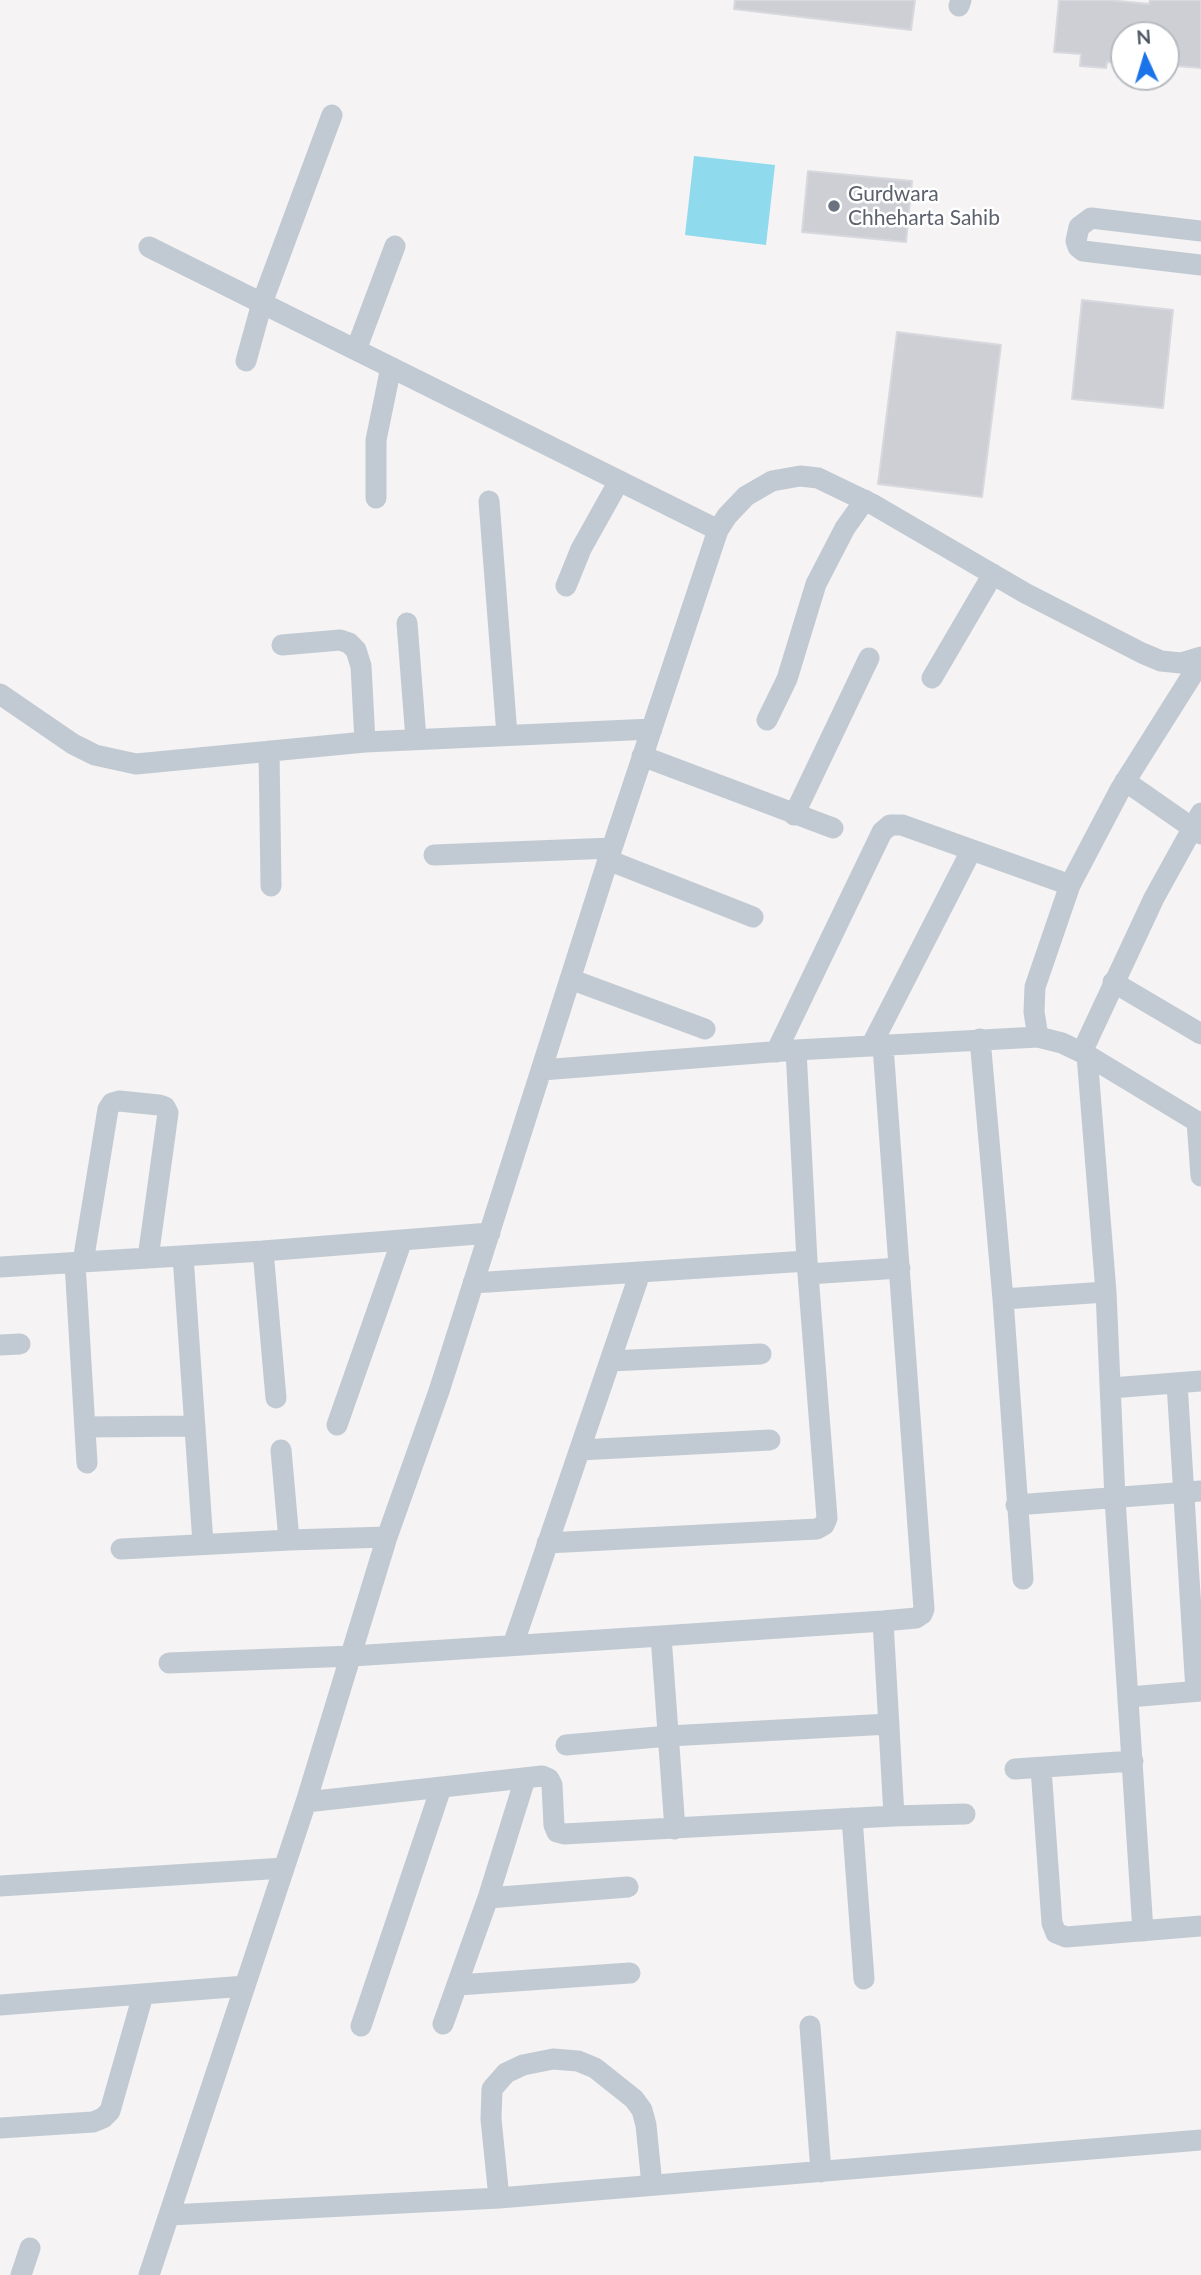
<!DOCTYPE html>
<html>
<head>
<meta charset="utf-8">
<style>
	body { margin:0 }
	#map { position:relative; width:1201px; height:2275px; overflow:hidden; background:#f5f3f3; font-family:Lato,sans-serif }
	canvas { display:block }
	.north { position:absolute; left:1110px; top:21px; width:70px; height:70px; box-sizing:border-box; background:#fff; border:2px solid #b7bbc0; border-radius:50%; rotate:356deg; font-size:19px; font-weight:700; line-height:28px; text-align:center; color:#4a5661 }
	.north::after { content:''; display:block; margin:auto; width:24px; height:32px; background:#1a73e8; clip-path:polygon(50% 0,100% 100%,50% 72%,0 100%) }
</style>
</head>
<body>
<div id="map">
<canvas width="1201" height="2275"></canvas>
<div class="north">N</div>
</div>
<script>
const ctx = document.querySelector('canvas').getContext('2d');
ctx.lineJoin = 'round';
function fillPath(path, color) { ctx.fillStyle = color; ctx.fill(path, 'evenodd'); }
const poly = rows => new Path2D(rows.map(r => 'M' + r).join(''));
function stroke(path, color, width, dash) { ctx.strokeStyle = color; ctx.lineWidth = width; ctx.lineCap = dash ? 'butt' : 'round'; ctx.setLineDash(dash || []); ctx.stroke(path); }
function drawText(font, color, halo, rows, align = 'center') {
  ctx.font = font + ' Lato,sans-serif'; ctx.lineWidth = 5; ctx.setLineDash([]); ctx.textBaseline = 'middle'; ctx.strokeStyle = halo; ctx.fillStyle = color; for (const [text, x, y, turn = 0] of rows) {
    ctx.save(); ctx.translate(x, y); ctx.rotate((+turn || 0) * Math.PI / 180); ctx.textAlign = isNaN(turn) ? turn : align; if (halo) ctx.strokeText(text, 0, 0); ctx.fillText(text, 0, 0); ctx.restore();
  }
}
const water = poly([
	[694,156,775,165,766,245,685,235]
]);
const building = poly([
	[735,0,915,0,911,30,734,9,735,0],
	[1059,0,1108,0,1149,4,1150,0,1201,0,1201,68,1166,65,1166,35,1124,35,1124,63,1107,62,1106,68,1080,66,1081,54,1054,52,1059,0],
	[808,171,912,181,906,242,802,232,808,171],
	[1082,300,1173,310,1163,408,1072,399,1082,300],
	[897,332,1001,345,982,497,878,484,897,332]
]);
const minor = poly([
	[959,6,961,0],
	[1201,231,1091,218,1079,227,1076,241,1078,247,1083,251,1201,265],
	[149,247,718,530],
	[356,350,395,246],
	[246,361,262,303,332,115],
	[376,498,376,440,391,367],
	[489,501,507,735],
	[566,586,581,549,619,481],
	[407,623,416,739],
	[282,645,340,640,349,643,356,650,361,666,365,742],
	[932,678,993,574],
	[0,694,73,744,95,755,136,764,365,742,652,729],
	[767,720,787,679,816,584,845,528,865,500],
	[269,751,271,886],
	[642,756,833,828],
	[1125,781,1201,834],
	[794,815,869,658],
	[434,855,612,848],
	[608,860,753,917],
	[570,979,705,1029],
	[1113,982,1201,1034],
	[1038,1037,1034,1012,1035,987,1070,885,1121,788,1201,661],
	[980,1039,1003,1299,1023,1579],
	[871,1046,971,851],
	[776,1052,882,832,890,825,902,825,1070,885],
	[1082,1052,1154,898,1201,813],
	[1087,1055,1106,1292,1115,1499,1143,1931],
	[542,1070,796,1050,1038,1037,1062,1043,1087,1055,1201,1124],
	[1197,1121,1201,1176],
	[263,1251,276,1398],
	[183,1256,203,1543],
	[807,1261,808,1274,900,1268],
	[83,1262,108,1109,112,1103,119,1101,159,1105,165,1107,168,1113,148,1258],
	[75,1263,87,1463],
	[0,1267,263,1251,490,1233],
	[473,1283,807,1261,796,1050],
	[1003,1299,1106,1292],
	[0,1345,20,1344],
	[610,1361,761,1354],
	[1177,1383,1196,1691],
	[1111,1388,1201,1381],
	[337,1425,402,1240],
	[85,1427,195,1426],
	[281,1450,289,1540],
	[580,1450,770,1440],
	[1016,1505,1201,1491],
	[547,1543,817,1529,824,1525,827,1518,808,1274],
	[121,1549,289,1540,387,1537],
	[883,1621,894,1816],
	[661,1636,675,1829],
	[513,1645,640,1273],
	[169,1663,352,1656,661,1636,883,1621,916,1618,922,1614,924,1609,883,1046],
	[1129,1697,1201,1691],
	[566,1745,669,1736,889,1724],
	[1041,1768,1052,1923,1056,1933,1066,1937,1201,1926],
	[1015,1769,1133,1761],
	[306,1802,542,1776,549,1779,552,1785,554,1825,557,1832,564,1834,894,1816,965,1814],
	[852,1818,864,1979],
	[0,1886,284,1868],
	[488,1898,628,1887],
	[458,1985,630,1973],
	[0,2005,245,1986],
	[443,2024,488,1898,525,1779],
	[361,2026,441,1788],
	[810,2026,821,2172],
	[0,2128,93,2122,103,2118,110,2111,143,1995],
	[499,2198,491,2119,492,2089,506,2073,523,2065,553,2059,578,2061,595,2068,634,2099,642,2110,646,2125,652,2185],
	[170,2215,499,2198,1201,2140],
	[21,2275,30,2248],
	[149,2275,306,1802,387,1537,439,1391,608,860,718,530,727,516,746,496,772,481,800,476,818,478,874,505,1025,593,1142,653,1161,661,1181,663,1201,657]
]);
const markers = [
	[834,206,7,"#6b7280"]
];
const worshipNames = [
	["Gurdwara",848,194],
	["Chheharta Sahib",848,218]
];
fillPath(water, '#90daee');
fillPath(building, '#cdcfd5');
stroke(building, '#d7d9de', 2);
stroke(minor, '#c1cad2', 21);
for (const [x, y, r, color] of markers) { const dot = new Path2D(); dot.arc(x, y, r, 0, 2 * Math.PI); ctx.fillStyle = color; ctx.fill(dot); stroke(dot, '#fff', 2.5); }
drawText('21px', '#5b616d', '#fff', worshipNames, 'left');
</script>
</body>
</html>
